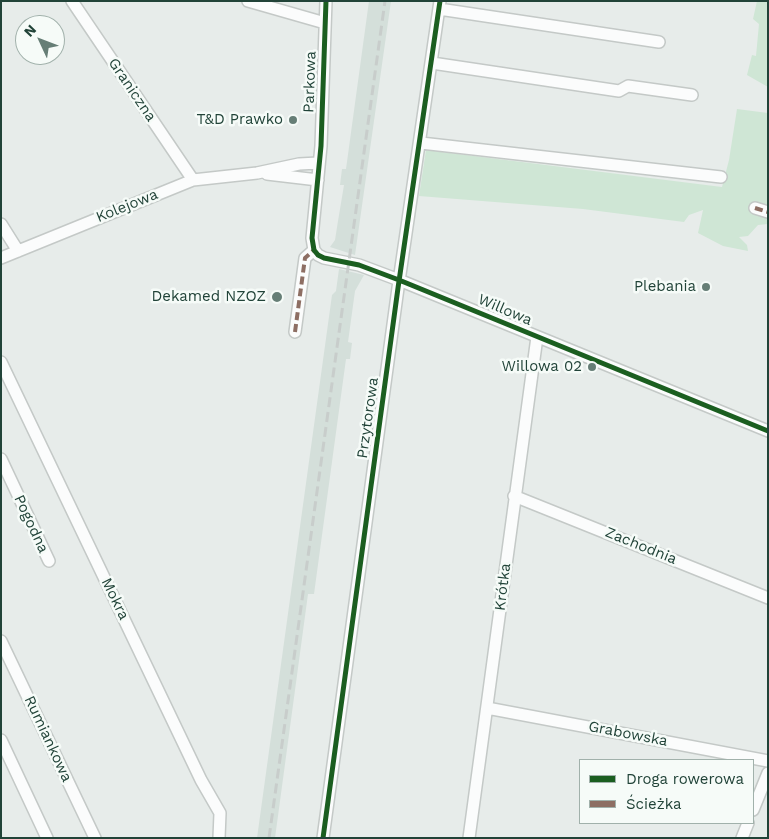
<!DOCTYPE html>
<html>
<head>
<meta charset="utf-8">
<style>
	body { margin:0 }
	#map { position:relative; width:769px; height:839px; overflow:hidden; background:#e7ecea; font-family:"Work Sans",sans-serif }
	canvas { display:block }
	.frame { position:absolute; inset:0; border:2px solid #214338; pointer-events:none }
	.legend { position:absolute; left:579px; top:759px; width:175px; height:65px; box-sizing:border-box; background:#f6fbf8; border:1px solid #a1b1ab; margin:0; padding:6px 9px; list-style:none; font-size:15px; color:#214338 }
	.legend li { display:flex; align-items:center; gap:10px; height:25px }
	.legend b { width:25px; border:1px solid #a1b1ab }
	.north { position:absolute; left:15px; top:15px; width:50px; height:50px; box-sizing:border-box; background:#f6fbf8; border:1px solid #a1b1ab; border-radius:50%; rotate:313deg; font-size:14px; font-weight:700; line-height:20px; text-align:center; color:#214338 }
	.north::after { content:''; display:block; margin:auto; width:18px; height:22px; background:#667e76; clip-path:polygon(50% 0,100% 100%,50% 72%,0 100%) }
</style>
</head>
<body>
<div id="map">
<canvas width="769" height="839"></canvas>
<div class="frame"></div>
<ul class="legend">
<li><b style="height:6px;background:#1b5e20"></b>Droga rowerowa</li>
<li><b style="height:6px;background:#8d6e63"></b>Ścieżka</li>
</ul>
<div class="north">N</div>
</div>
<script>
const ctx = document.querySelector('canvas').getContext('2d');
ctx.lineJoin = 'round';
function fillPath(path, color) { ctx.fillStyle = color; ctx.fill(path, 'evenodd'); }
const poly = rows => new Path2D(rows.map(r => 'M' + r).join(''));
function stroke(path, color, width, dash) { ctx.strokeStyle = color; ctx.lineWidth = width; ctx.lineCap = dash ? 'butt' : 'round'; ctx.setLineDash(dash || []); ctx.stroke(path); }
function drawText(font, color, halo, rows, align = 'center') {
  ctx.font = font + ' "Work Sans",sans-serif'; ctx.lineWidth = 5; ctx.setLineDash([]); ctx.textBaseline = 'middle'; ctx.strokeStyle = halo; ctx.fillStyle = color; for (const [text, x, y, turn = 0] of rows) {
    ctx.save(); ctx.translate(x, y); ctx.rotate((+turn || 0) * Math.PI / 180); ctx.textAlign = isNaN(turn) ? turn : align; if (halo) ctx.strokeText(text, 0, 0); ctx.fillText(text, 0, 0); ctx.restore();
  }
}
const built = poly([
	[369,1,391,1,355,255,330,247,335,240,338,221,344,185,340,185,342,169,346,169],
	[339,269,364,275,355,291,348,342,352,343,350,359,346,359,314,594,308,594,275,838,257,838,332,295,336,291]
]);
const green = poly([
	[757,1,768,1,768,87,747,75,752,55,756,56,759,24,753,19],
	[737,109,768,113,768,224,758,225,748,236,739,237,747,245,748,251,723,246,698,233,703,210,689,215,684,222,583,209,419,196,426,150,722,187,729,160]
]);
const minor = poly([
	[72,1,193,180],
	[248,1,325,23],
	[326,1,321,146,312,238,314,250,318,255,324,258,359,265,399,280,768,431],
	[439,9,659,42],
	[432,63,619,91,628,86,692,95],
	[421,143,721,177],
	[267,174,318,180],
	[755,208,768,212],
	[1,224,18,251],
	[1,258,193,180,257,173,299,164,318,163],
	[295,332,305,258,314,250],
	[1,362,201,780,220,813,219,838],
	[1,459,49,561],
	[514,496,768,598],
	[1,641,95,838],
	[487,708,768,761],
	[1,740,47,838],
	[753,810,768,773],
	[323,838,398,288,440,1],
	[469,838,537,337],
	[742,838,748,823]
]);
const rail = poly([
	[269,838,385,1]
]);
const quiet = poly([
	[755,208,768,212],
	[295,332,305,258,314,250]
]);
const cycleway = poly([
	[326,1,321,146,312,238,314,250,318,255,324,258,359,265,399,280,768,431],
	[323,838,398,288,440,1]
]);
const markers = [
	[293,120,5,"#667e76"],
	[706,287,5,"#667e76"],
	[277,297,6,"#667e76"],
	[592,367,5,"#667e76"]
];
const streetNames = [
	["Parkowa",310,82,-88],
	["Graniczna",132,90,56],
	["Kolejowa",127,206,-22],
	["Willowa",505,310,23],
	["Przytorowa",368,418,-82],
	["Pogodna",31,524,65],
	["Zachodnia",641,546,22],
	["Krótka",503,587,-83],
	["Mokra",115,599,64],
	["Grabowska",628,734,11],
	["Rumiankowa",48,739,65]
];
const poiNames = [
	["T&D Prawko",283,120],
	["Plebania",696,287],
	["Dekamed NZOZ",266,297],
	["Willowa 02",582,367]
];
fillPath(built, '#d4dfda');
fillPath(green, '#cfe6d5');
stroke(minor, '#c4c9c7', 14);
stroke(minor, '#fbfcfc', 11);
stroke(rail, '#c8cdcb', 3, [10, 5]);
stroke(quiet, '#8d6e63', 4, [8, 4]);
stroke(cycleway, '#1b5e20', 5);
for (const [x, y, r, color] of markers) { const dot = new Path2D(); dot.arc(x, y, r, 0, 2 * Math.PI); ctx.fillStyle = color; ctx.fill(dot); stroke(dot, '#f6fbf8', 2); }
drawText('15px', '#214338', '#f6fbf8', streetNames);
drawText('15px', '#214338', '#f6fbf8', poiNames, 'right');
</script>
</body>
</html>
